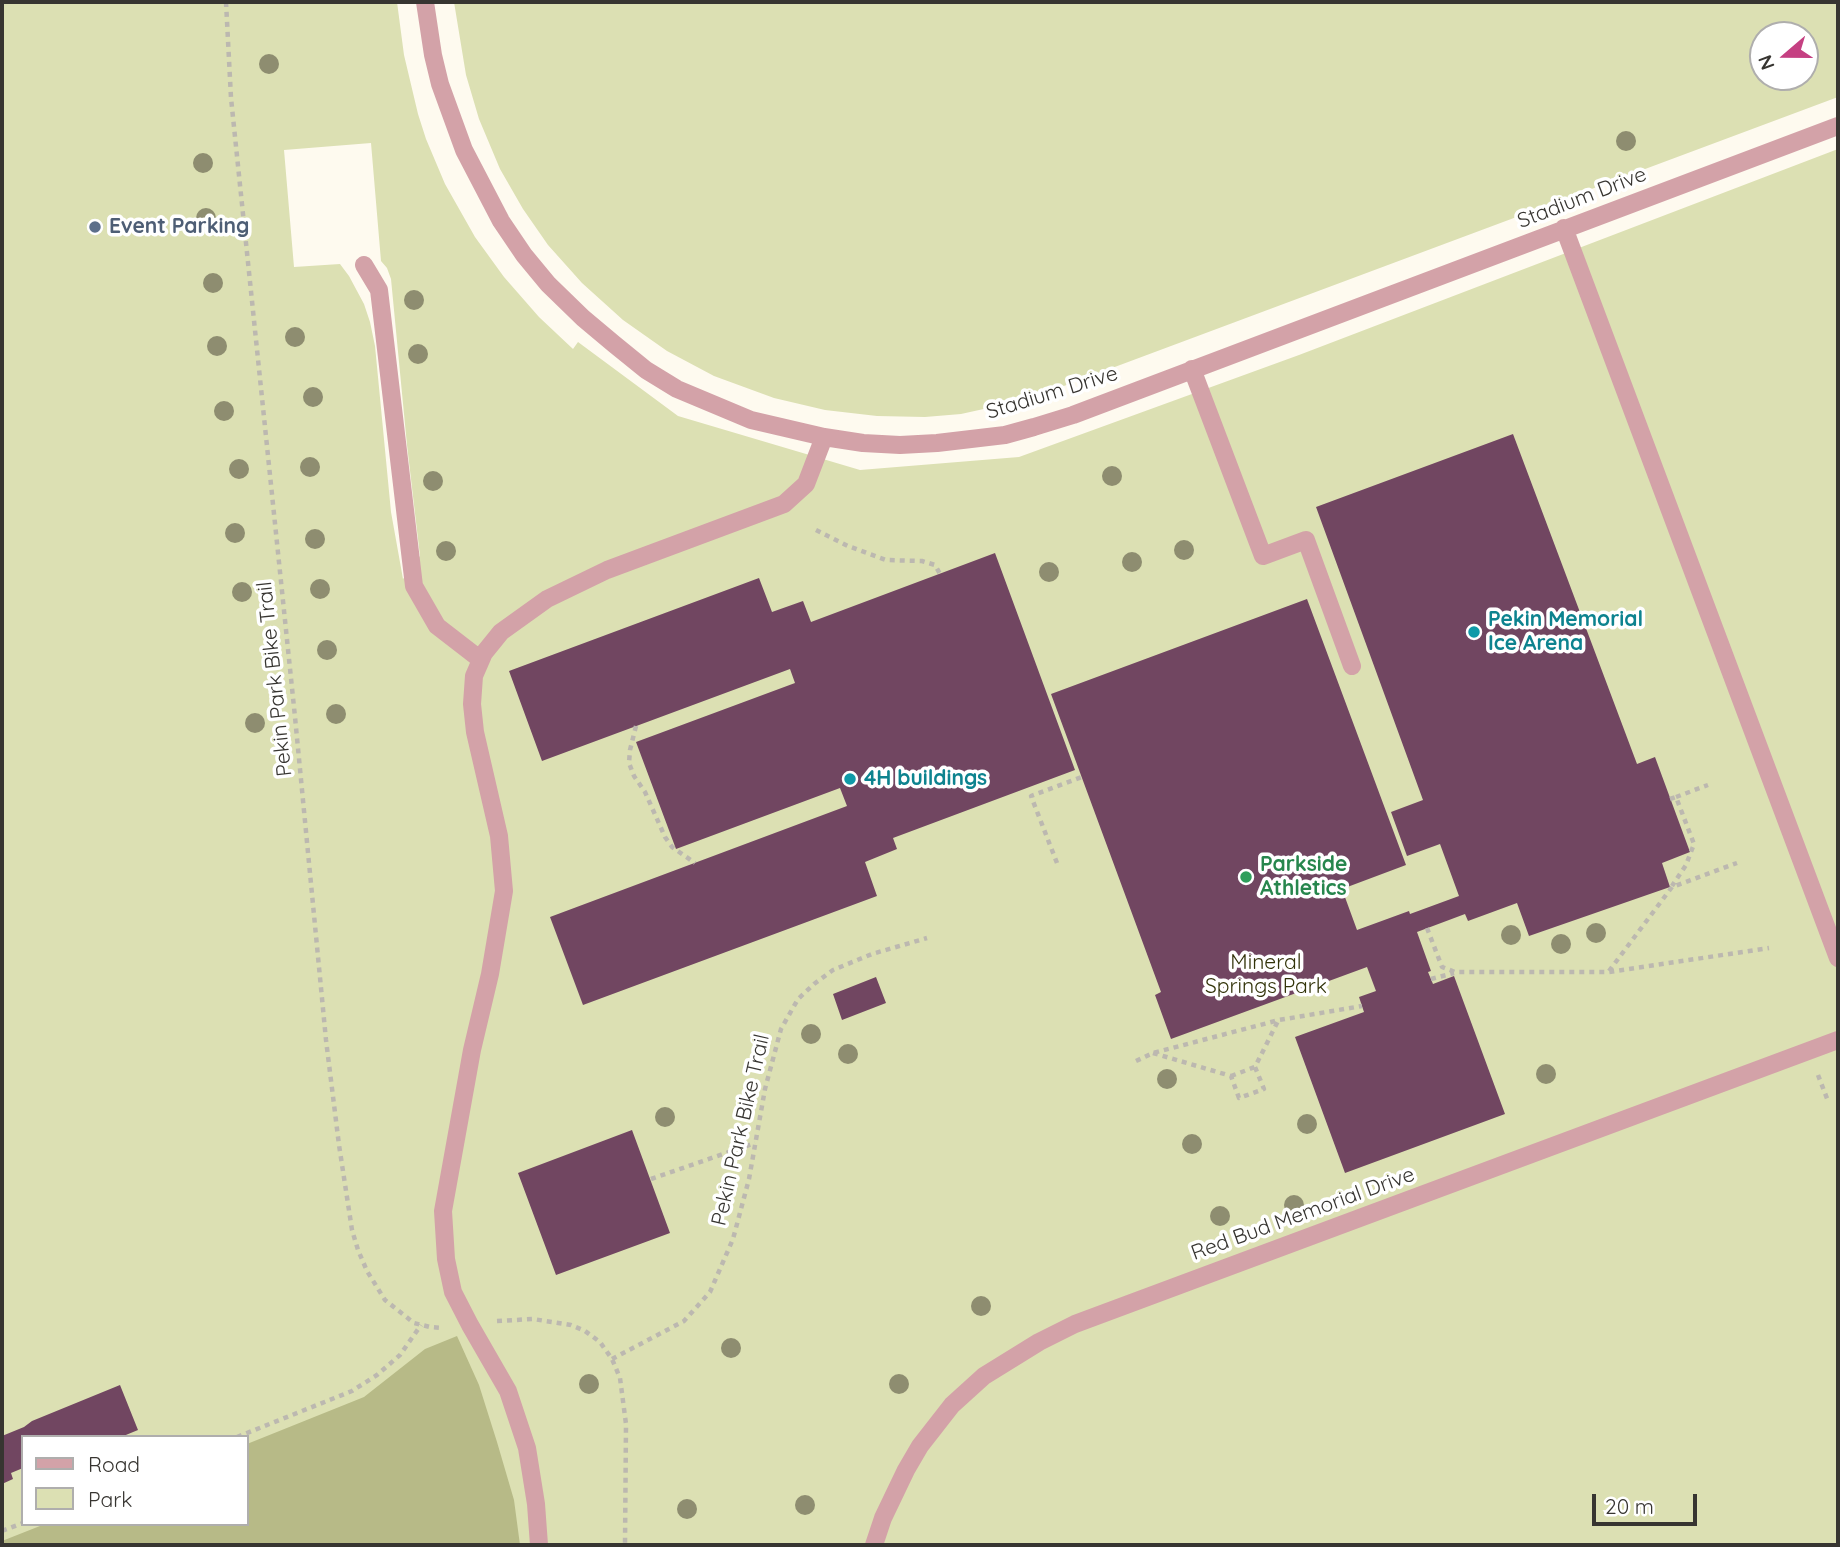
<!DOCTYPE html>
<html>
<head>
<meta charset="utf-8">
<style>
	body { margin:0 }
	#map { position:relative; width:1840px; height:1547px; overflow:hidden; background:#fefaef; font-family:Quicksand,sans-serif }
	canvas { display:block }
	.frame { position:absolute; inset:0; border:4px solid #373531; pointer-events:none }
	.legend { position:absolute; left:21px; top:1435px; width:228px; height:91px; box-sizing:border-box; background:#fff; border:2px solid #afaead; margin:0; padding:9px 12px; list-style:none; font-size:21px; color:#373531 }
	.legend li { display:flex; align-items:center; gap:14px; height:35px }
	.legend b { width:35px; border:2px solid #afaead }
	.north { position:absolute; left:1749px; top:21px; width:70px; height:70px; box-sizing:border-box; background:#fff; border:2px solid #afaead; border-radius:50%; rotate:250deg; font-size:19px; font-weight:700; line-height:28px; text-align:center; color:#373531 }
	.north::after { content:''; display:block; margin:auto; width:24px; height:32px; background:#c54082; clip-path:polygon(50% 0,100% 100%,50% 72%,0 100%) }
	.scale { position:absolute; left:1592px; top:1494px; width:105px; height:32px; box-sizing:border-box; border:4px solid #373531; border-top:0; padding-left:9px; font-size:21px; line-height:24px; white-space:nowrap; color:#373531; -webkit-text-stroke:5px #fff; paint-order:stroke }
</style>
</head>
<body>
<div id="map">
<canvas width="1840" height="1547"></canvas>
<div class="frame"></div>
<ul class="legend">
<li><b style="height:9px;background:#d3a2a8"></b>Road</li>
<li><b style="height:19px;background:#dce0b3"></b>Park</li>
</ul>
<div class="north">N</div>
<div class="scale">20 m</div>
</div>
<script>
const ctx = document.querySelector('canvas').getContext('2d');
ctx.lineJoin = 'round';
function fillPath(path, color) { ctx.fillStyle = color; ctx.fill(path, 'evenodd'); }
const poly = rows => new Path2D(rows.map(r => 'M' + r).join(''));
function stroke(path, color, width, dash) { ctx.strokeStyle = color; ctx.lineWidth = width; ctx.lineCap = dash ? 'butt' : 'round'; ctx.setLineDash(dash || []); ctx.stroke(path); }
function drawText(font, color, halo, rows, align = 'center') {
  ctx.font = font + ' Quicksand,sans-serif'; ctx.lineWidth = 7; ctx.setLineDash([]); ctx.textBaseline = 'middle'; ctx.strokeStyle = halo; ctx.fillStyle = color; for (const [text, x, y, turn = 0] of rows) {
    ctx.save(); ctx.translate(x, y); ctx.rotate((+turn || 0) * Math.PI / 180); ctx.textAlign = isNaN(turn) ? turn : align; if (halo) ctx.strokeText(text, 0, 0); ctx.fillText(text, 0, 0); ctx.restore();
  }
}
const green = poly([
	[2,2,397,2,404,55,418,114,426,139,445,184,475,237,504,277,539,317,573,349,578,342,678,416,860,470,1019,457,1299,355,1838,149,1838,1545,2,1545],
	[371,143,381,261,387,268,391,279,407,445,420,556,403,579,391,512,375,346,370,322,364,304,349,276,340,264,294,267,284,150],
	[23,1437,247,1437,247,1524,23,1524],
	[454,2,1837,2,1838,97,1029,399,961,414,925,417,877,416,825,410,774,398,714,376,667,351,623,320,582,283,548,245,523,209,500,169,479,119,466,75],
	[1763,35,1805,35,1805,77,1763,77]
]);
const forest = poly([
	[457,1336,479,1385,497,1442,514,1500,520,1545,2,1545,2,1541,45,1524,247,1524,247,1444,364,1397,425,1349]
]);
const building = poly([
	[1513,434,1637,764,1655,757,1690,852,1662,863,1670,887,1529,936,1517,903,1468,921,1465,914,1417,932,1431,971,1428,972,1433,984,1454,976,1505,1114,1345,1173,1295,1037,1364,1012,1359,997,1376,991,1367,967,1171,1039,1155,995,1161,992,1051,694,1307,599,1406,865,1342,889,1357,930,1409,911,1410,914,1459,896,1440,844,1407,856,1391,812,1423,800,1316,507],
	[995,553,1075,770,893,838,897,849,865,862,877,896,583,1005,550,917,847,806,840,788,676,849,636,742,795,683,790,669,542,761,509,671,759,578,772,612,803,601,811,622],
	[876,977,886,1003,842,1020,833,994],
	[632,1130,670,1233,556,1275,518,1173],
	[120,1385,138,1430,121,1437,23,1437,23,1468,11,1473,13,1479,2,1484,2,1436,24,1427,32,1421]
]);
const path = poly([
	[226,2,231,98,295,717,326,1040,339,1145,352,1230,358,1250,367,1271,385,1300,414,1323,430,1327,443,1328],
	[816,530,848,546,886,560,922,561,935,565,940,574],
	[636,726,630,750,629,763,634,776,645,792,665,837,672,847,695,863],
	[1676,797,1708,785],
	[1670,799,1676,797,1694,844,1686,865,1672,886],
	[1057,863,1031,796,1082,777],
	[1427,928,1442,967,1455,972,1609,972,1769,948],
	[1609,971,1672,887,1737,863],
	[1431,979,1454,973],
	[1153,1053,1231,1076,1239,1098,1264,1089,1255,1067,1278,1021],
	[1136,1061,1153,1053,1279,1020,1362,1006],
	[1818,1075,1828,1101],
	[1231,1076,1255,1067],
	[651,1179,755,1143],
	[497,1321,533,1319,571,1325,585,1331,600,1342,612,1359,620,1378,626,1424,625,1545],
	[612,1359,684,1321,710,1292,733,1239,749,1179,765,1089,781,1029,798,999,814,984,833,970,872,954,927,938],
	[237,1437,352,1391,377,1375,400,1355,421,1325],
	[2,1531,23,1523]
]);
const minor = poly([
	[425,2,433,55,440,84,464,150,501,221,524,255,548,284,583,318,614,344,646,370,677,389,751,420,824,437,863,443,900,445,937,443,1005,435,1034,427,1073,415,1838,126],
	[1564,228,1838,958],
	[364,265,379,290,414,586,437,626,481,660],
	[1192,369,1263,556,1306,540,1352,666],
	[539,1545,536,1504,527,1448,508,1391,470,1325,453,1292,446,1259,443,1211,472,1050,490,974,504,891,499,836,475,732,472,704,474,676,484,653,501,632,547,599,607,570,784,504,806,484,824,437],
	[874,1545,883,1518,906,1470,920,1446,952,1405,984,1376,1039,1342,1075,1324,1838,1040]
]);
const trees = [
	[269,64],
	[1626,141],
	[203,163],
	[206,218],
	[213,283],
	[414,300],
	[295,337],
	[217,346],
	[418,354],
	[313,397],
	[224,411],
	[310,467],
	[239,469],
	[1112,476],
	[433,481],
	[235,533],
	[315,539],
	[1184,550],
	[446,551],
	[1132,562],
	[1049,572],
	[320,589],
	[242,592],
	[327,650],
	[336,714],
	[255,723],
	[1596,933],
	[1511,935],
	[1561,944],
	[811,1034],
	[848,1054],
	[1546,1074],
	[1167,1079],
	[665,1117],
	[1307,1124],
	[1192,1144],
	[1294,1205],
	[1220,1216],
	[981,1306],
	[731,1348],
	[589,1384],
	[899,1384],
	[805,1505],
	[687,1509]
];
const markers = [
	[95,227,7,"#5c6f8a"],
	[1474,632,7,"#0f9aa8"],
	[850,779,7,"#0f9aa8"],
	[1246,877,7,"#2e9e5b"]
];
const streetNames = [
	["Stadium Drive",1582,198,-21],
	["Stadium Drive",1052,393,-17],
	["Pekin Park Bike Trail",275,679,-96],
	["Pekin Park Bike Trail",741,1130,-77],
	["Red Bud Memorial Drive",1303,1214,-20]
];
const serviceNames = [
	["Event Parking",109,227]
];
const cultureNames = [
	["Pekin Memorial",1488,620],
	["Ice Arena",1488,644],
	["4H buildings",864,779]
];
const leisureNames = [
	["Parkside",1260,865],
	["Athletics",1260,889]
];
const parkNames = [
	["Mineral",1266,963],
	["Springs Park",1266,987]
];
fillPath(green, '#dce0b3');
fillPath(forest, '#b7ba87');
fillPath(building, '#714661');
stroke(path, '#bcb8b0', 4.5, [5, 5]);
stroke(minor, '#d3a2a8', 18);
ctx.fillStyle = '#8e8d70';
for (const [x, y] of trees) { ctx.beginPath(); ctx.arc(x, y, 10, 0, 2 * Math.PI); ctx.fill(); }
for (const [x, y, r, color] of markers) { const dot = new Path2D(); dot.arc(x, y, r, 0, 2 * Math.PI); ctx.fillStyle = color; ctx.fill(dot); stroke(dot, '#fff', 2.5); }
drawText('21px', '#373531', '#fff', streetNames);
drawText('bold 21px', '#4e5e75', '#fff', serviceNames, 'left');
drawText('bold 21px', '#0d838f', '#fff', cultureNames, 'left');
drawText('bold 21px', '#27864d', '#fff', leisureNames, 'left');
drawText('21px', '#323309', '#fff', parkNames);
</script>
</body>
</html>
